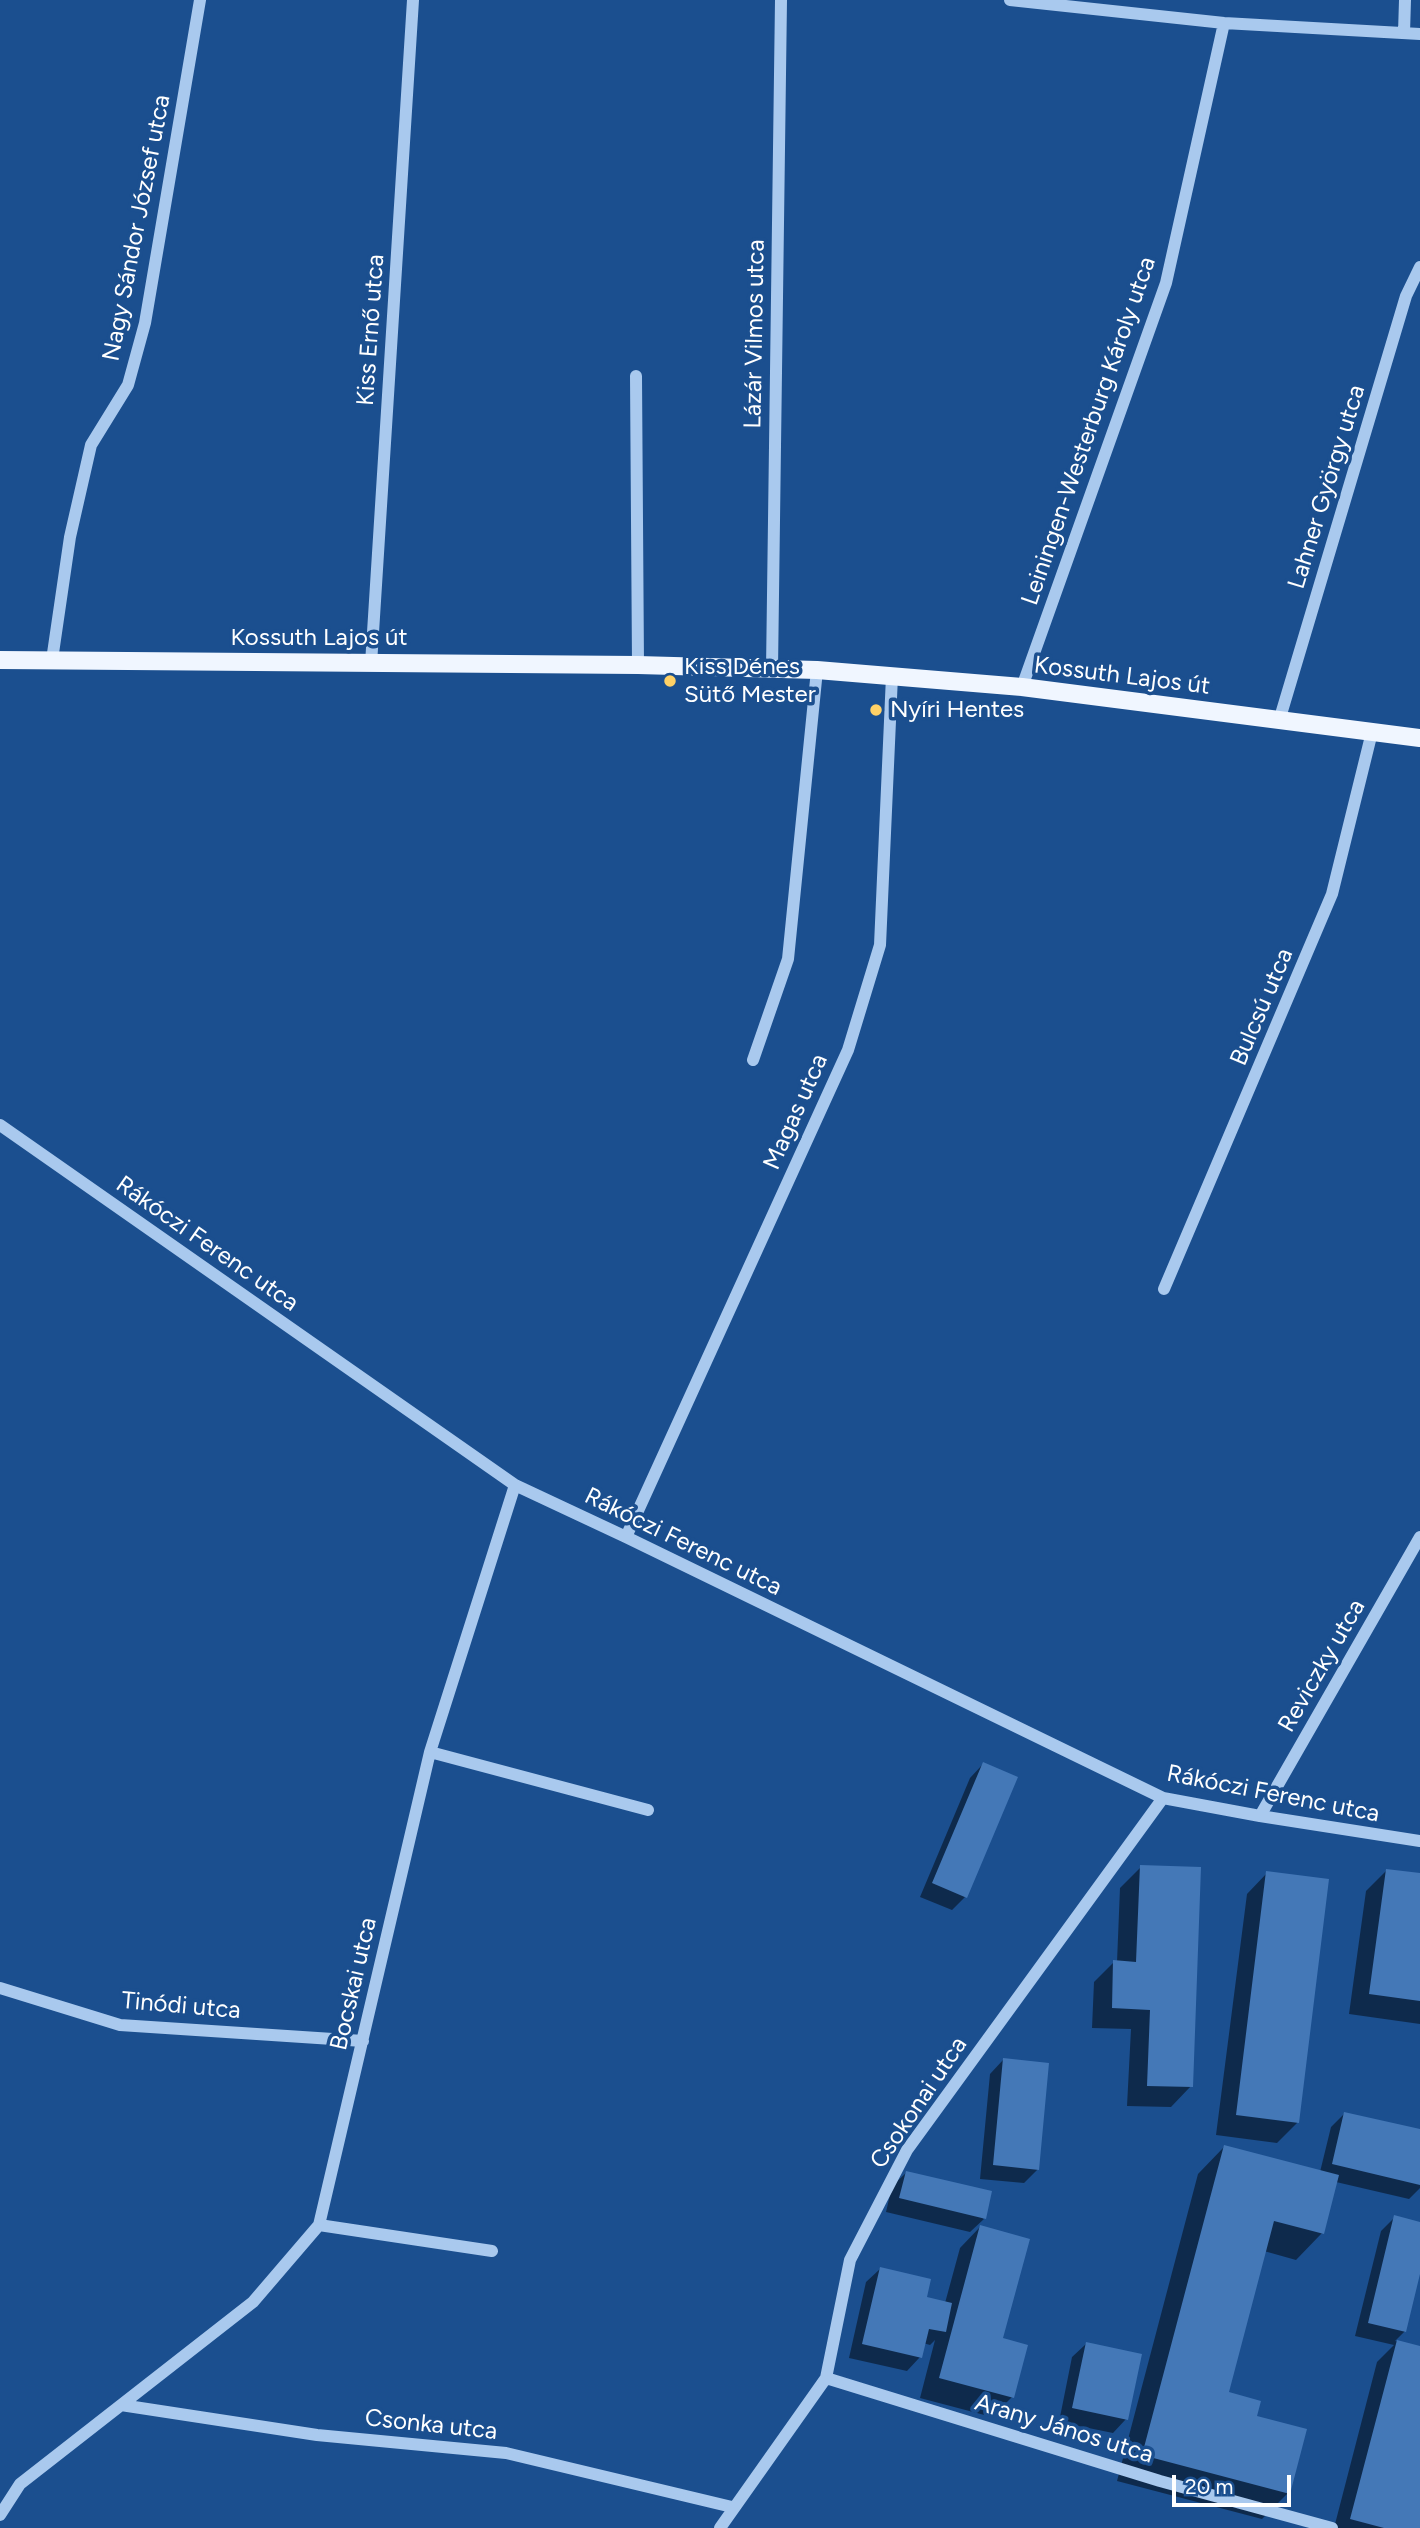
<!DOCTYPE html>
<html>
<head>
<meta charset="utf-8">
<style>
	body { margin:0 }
	#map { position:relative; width:1420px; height:2528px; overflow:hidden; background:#1b4f8f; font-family:Figtree,sans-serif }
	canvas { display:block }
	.scale { position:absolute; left:1172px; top:2475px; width:119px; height:32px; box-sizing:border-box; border:4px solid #fff; border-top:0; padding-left:9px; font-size:21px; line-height:24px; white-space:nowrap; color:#fff; -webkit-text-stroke:5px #1b4f8f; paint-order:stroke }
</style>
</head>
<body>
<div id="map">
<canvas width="1420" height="2528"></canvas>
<div class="scale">20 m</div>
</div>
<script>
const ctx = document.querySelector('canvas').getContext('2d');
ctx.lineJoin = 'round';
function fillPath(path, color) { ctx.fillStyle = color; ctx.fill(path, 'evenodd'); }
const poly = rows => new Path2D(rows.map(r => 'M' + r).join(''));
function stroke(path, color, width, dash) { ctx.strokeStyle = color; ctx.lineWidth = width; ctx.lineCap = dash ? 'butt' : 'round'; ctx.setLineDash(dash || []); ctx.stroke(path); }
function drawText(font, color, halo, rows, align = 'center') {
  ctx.font = font + ' Figtree,sans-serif'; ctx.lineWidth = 7; ctx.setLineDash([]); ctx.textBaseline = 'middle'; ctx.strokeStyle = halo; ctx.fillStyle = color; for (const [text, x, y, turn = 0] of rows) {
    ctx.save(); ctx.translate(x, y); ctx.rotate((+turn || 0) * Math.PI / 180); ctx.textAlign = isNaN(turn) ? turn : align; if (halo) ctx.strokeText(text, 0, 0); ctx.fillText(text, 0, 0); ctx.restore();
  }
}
const shadow = poly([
	[983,1764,965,1897,952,1910,920,1897,970,1778],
	[1141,1867,1191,2086,1171,2107,1127,2106,1131,2029,1092,2028,1094,1982,1114,1962,1117,1962,1120,1888],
	[1386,1871,1420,1875,1420,2024,1349,2014,1366,1891],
	[1267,1873,1297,2123,1277,2143,1216,2135,1247,1894],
	[1003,2060,1038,2169,1024,2183,980,2179,990,2074],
	[1345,2113,1420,2131,1420,2188,1409,2199,1336,2182,1322,2233,1296,2260,1264,2251,1226,2394,1255,2417,1288,2493,1262,2519,1117,2481,1198,2174,1224,2147,1320,2172,1331,2127],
	[906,2173,984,2219,970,2232,886,2212,892,2186],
	[1395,2217,1420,2224,1420,2267,1405,2331,1395,2341,1420,2347,1420,2528,1334,2528,1377,2362,1394,2345,1355,2336,1381,2231],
	[980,2227,1012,2397,992,2417,920,2398,935,2340,930,2345,923,2343,920,2357,907,2371,849,2358,866,2282,880,2269,925,2298,945,2303,960,2248],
	[1086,2344,1126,2419,1113,2433,1059,2422,1072,2357]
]);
const building = poly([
	[983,1762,1018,1777,967,1898,932,1883],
	[1140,1865,1201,1867,1193,2087,1147,2086,1150,2010,1112,2008,1113,1960,1136,1962],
	[1386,1869,1420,1873,1420,2001,1369,1994],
	[1266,1871,1329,1879,1299,2123,1236,2115],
	[1003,2058,1049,2063,1039,2170,993,2165],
	[1344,2112,1420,2129,1420,2185,1332,2164],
	[1224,2145,1339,2175,1324,2234,1274,2221,1229,2392,1261,2401,1257,2416,1307,2429,1290,2494,1142,2455],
	[906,2171,992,2191,986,2219,899,2198],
	[1394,2215,1420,2222,1420,2274,1406,2332,1368,2323],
	[980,2225,1030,2239,1003,2338,1028,2345,1014,2398,939,2378],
	[880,2267,931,2279,927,2297,952,2303,946,2332,929,2329,922,2358,862,2344],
	[1397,2340,1420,2346,1420,2528,1384,2528,1350,2519],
	[1086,2342,1142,2354,1128,2420,1072,2408]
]);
const minor = poly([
	[1010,0,1224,23,1420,34],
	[1404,33,1405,0],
	[636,376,638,665],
	[52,660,70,537,91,445,128,385,145,323,200,0],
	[371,664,413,0],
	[772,669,781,0],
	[1022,687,1166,283,1224,23],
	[1279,721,1406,296,1420,267],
	[753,1060,788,959,817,670],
	[0,1125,515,1485,626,1537,1163,1798,1260,1816,1420,1841],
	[1164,1289,1332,894,1372,732],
	[626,1537,848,1050,880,945,892,676],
	[430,1752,648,1810],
	[1260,1816,1420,1537],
	[0,1988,120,2025,363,2041],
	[319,2225,492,2251],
	[826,2378,1160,2481,1332,2528],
	[121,2405,317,2435,506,2453,732,2507],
	[0,2515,20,2484,253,2302,319,2225,430,1752,515,1485],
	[720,2528,826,2378,850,2260,907,2150,1163,1798]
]);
const major = poly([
	[0,660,638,665,817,670,1022,687,1420,738]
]);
const markers = [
	[670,681,7,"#ffd166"],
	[876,710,7,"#ffd166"]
];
const streetNames = [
	["Nagy Sándor József utca",137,228,-79],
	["Kiss Ernő utca",371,330,-86],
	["Lázár Vilmos utca",755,334,-89],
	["Leiningen-Westerburg Károly utca",1089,431,-71],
	["Lahner György utca",1327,487,-73],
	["Kossuth Lajos út",319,638],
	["Kossuth Lajos út",1122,676,7],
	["Bulcsú utca",1262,1007,-67],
	["Magas utca",796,1112,-66],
	["Rákóczi Ferenc utca",207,1244,35],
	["Rákóczi Ferenc utca",683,1542,26],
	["Reviczky utca",1322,1666,-60],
	["Rákóczi Ferenc utca",1273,1794,11],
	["Bocskai utca",354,1984,-77],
	["Tinódi utca",181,2006,5],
	["Csokonai utca",919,2103,-56],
	["Csonka utca",431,2425,6],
	["Arany János utca",1064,2429,17]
];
const poiNames = [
	["Kiss Dénes",684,667],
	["Sütő Mester",684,695],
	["Nyíri Hentes",890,710]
];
fillPath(shadow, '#0007');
fillPath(building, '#4478b7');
stroke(minor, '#a9c9ee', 12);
stroke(major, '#f0f6ff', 18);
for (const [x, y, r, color] of markers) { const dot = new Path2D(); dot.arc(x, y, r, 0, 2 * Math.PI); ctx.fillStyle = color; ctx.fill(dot); stroke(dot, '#1b4f8f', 2.5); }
drawText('24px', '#fff', '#1b4f8f', streetNames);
drawText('24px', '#fff', '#1b4f8f', poiNames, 'left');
</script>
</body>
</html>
